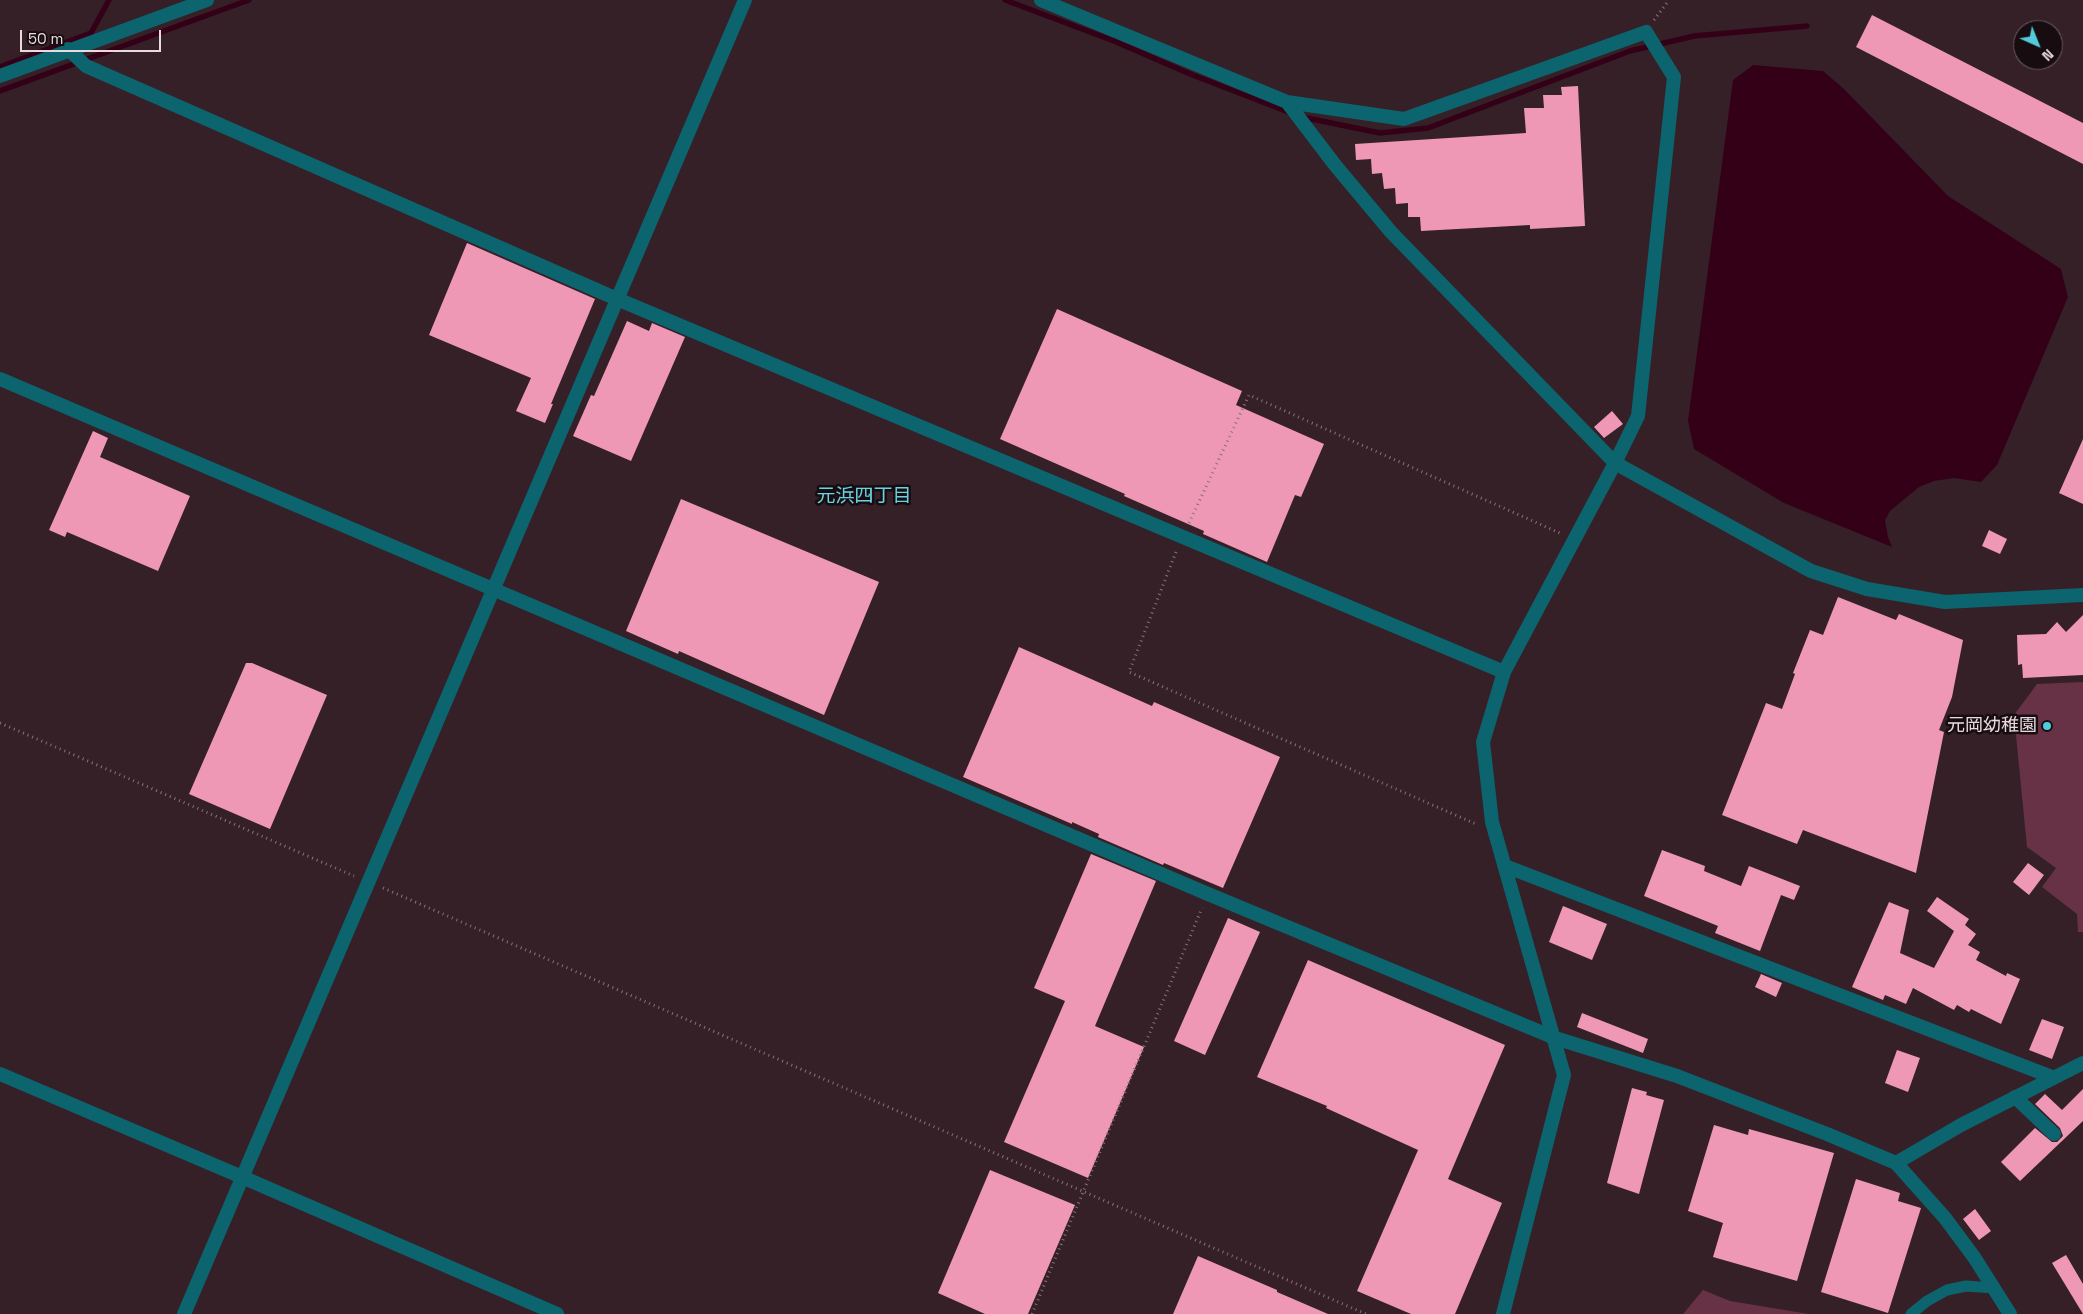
<!DOCTYPE html>
<html>
<head>
<meta charset="utf-8">
<style>
	body { margin:0 }
	#map { position:relative; width:2083px; height:1314px; overflow:hidden; background:#352027; font-family:"Space Grotesk",sans-serif }
	canvas { display:block }
	.north { position:absolute; left:2013px; top:20px; width:50px; height:50px; box-sizing:border-box; background:#170d10; border:1px solid #6b5f63; border-radius:50%; rotate:136deg; font-size:14px; font-weight:700; line-height:20px; text-align:center; color:#e9dadf }
	.north::after { content:''; display:block; margin:auto; width:18px; height:22px; background:#53cbdb; clip-path:polygon(50% 0,100% 100%,50% 72%,0 100%) }
	.scale { position:absolute; left:20px; top:30px; width:141px; height:22px; box-sizing:border-box; border:2px solid #e9dadf; border-top:0; padding-left:6px; font-size:15px; line-height:18px; white-space:nowrap; color:#e9dadf; -webkit-text-stroke:4px #170d10; paint-order:stroke }
</style>
</head>
<body>
<div id="map">
<canvas width="2083" height="1314"></canvas>
<div class="north">N</div>
<div class="scale">50 m</div>
</div>
<script>
const ctx = document.querySelector('canvas').getContext('2d');
ctx.lineJoin = 'round';
function fillPath(path, color) { ctx.fillStyle = color; ctx.fill(path, 'evenodd'); }
const poly = rows => new Path2D(rows.map(r => 'M' + r).join(''));
function stroke(path, color, width, dash) { ctx.strokeStyle = color; ctx.lineWidth = width; ctx.lineCap = dash ? 'butt' : 'round'; ctx.setLineDash(dash || []); ctx.stroke(path); }
function drawText(font, color, halo, rows, align = 'center') {
  ctx.font = font + ' "Space Grotesk","Noto Sans JP",sans-serif'; ctx.lineWidth = 5; ctx.setLineDash([]); ctx.textBaseline = 'middle'; ctx.strokeStyle = halo; ctx.fillStyle = color; for (const [text, x, y, turn = 0] of rows) {
    ctx.save(); ctx.translate(x, y); ctx.rotate((+turn || 0) * Math.PI / 180); ctx.textAlign = isNaN(turn) ? turn : align; if (halo) ctx.strokeText(text, 0, 0); ctx.fillText(text, 0, 0); ctx.restore();
  }
}
const green = poly([
	[2083,682,2083,932,2078,932,2077,914,2042,887,2056,868,2027,847,2014,715,2037,684],
	[1703,1290,1730,1301,1809,1314,1683,1314]
]);
const water = poly([
	[1753,65,1823,71,1844,89,1948,196,2061,269,2068,297,1997,465,1981,482,1954,478,1934,481,1919,487,1890,511,1885,520,1888,537,1892,547,1784,503,1694,449,1688,421,1733,80]
]);
const stream = poly([
	[1005,0,1114,41,1190,74,1291,113],
	[0,67,91,33,109,0],
	[0,91,249,0],
	[1302,117,1380,133,1428,128,1630,51,1694,36,1807,26]
]);
const building = poly([
	[1872,15,2083,123,2083,164,1856,47],
	[1578,86,1585,226,1530,229,1530,225,1421,231,1420,217,1408,217,1408,203,1396,204,1395,188,1384,189,1382,173,1372,174,1371,159,1356,160,1355,144,1526,133,1524,108,1544,108,1543,95,1562,95,1561,87],
	[467,243,595,299,551,404,553,404,545,423,516,411,531,378,429,335],
	[1057,309,1242,391,1236,405,1324,444,1301,497,1295,495,1267,562,1203,534,1204,531,1124,496,1125,494,1000,439],
	[627,321,649,331,652,323,685,337,631,461,573,436,591,395,594,396],
	[1612,411,1623,424,1604,438,1594,427],
	[93,431,108,438,100,457,190,496,158,571,67,532,65,537,49,530],
	[2083,439,2083,504,2059,493],
	[681,499,879,582,824,715,679,651,678,654,626,631],
	[1989,530,2007,539,2000,554,1982,546],
	[1838,597,1896,620,1899,614,1963,640,1952,697,1939,730,1944,732,1916,873,1803,830,1797,844,1722,815,1766,703,1782,709,1795,674,1793,673,1810,630,1823,635],
	[2083,615,2083,675,2023,678,2022,664,2018,665,2017,635,2046,634,2057,622,2066,632],
	[1019,647,1152,706,1154,702,1280,757,1223,888,1164,863,1163,865,1098,837,1099,834,1072,822,1072,824,963,777],
	[246,663,252,663,327,695,270,829,189,794],
	[1662,850,1705,866,1704,871,1741,886,1749,866,1800,886,1794,900,1781,895,1760,951,1715,933,1718,926,1644,896],
	[1091,854,1156,881,1095,1026,1144,1047,1088,1178,1004,1142,1065,1001,1034,988],
	[2028,863,2044,875,2029,895,2013,882],
	[1937,897,1969,919,1965,925,1976,934,1968,945,1980,952,1976,960,2006,976,2007,973,2020,979,2001,1024,1971,1009,1969,1012,1957,1005,1954,1010,1913,988,1906,1004,1885,995,1883,1000,1852,987,1889,902,1909,910,1900,953,1934,968,1954,931,1927,911],
	[1563,906,1607,924,1592,960,1549,942],
	[1228,918,1260,932,1205,1055,1174,1041],
	[1308,960,1505,1045,1448,1179,1502,1203,1455,1314,1411,1314,1357,1291,1418,1150,1326,1108,1327,1106,1257,1077],
	[1761,974,1782,983,1776,997,1755,987],
	[1582,1013,1648,1039,1643,1053,1577,1027],
	[2042,1019,2064,1027,2052,1059,2029,1050],
	[1897,1050,1920,1058,1908,1092,1885,1083],
	[1632,1088,1647,1092,1646,1095,1664,1100,1639,1194,1607,1183],
	[2083,1089,2083,1121,2020,1181,2001,1162,2035,1128,2052,1142,2057,1142,2063,1136,2060,1128,2035,1104,2045,1094,2062,1110],
	[1714,1125,1748,1135,1749,1129,1834,1153,1797,1281,1713,1257,1723,1223,1688,1211],
	[990,1170,1075,1205,1028,1314,985,1314,938,1293],
	[1856,1179,1900,1193,1898,1201,1921,1208,1888,1313,1821,1292],
	[1975,1209,1991,1231,1979,1240,1963,1219],
	[2066,1255,2083,1284,2083,1314,2052,1263],
	[1198,1256,1277,1290,1277,1292,1328,1314,1173,1314]
]);
const path = poly([
	[1654,20,1669,0],
	[1189,523,1249,395,1562,534],
	[1176,552,1129,672,1476,824],
	[0,723,354,876],
	[383,888,1366,1314],
	[1032,1314,1202,908]
]);
const service = poly([
	[1911,1314,1927,1301,1947,1290,1966,1286,1994,1288]
]);
const minor = poly([
	[1041,0,1287,102,1404,119,1646,32,1674,77,1638,416,1615,463,1504,672,1483,742,1492,822,1564,1075,1503,1314],
	[68,49,86,66,617,299,1504,672],
	[0,76,207,0],
	[1287,102,1335,165,1391,232,1615,463,1811,571,1867,589,1945,602,2083,595],
	[0,379,1208,894,1555,1038,1677,1076,1827,1134,1896,1163,1945,1218,1974,1257,2010,1314],
	[1505,866,2052,1077],
	[0,1074,242,1177,557,1314],
	[2015,1097,2054,1134],
	[1896,1163,1961,1125,2083,1063],
	[184,1314,745,0]
]);
const markers = [
	[2047,726,5,"#53cbdb"]
];
const poiNames = [
	["元岡幼稚園",2037,726]
];
const neighbourhoodNames = [
	["元浜四丁目",864,497]
];
fillPath(green, '#673246');
fillPath(water, '#340018');
stroke(stream, '#340018', 5.5);
fillPath(building, '#ee98b5');
stroke(path, '#857379', 3, [1, 4]);
stroke(service, '#0c646e', 11);
stroke(minor, '#0c646e', 14);
for (const [x, y, r, color] of markers) { const dot = new Path2D(); dot.arc(x, y, r, 0, 2 * Math.PI); ctx.fillStyle = color; ctx.fill(dot); stroke(dot, '#170d10', 2); }
drawText('18px', '#e9dadf', '#170d10', poiNames, 'right');
drawText('19px', '#69d3e2', '#170d10', neighbourhoodNames);
</script>
</body>
</html>
